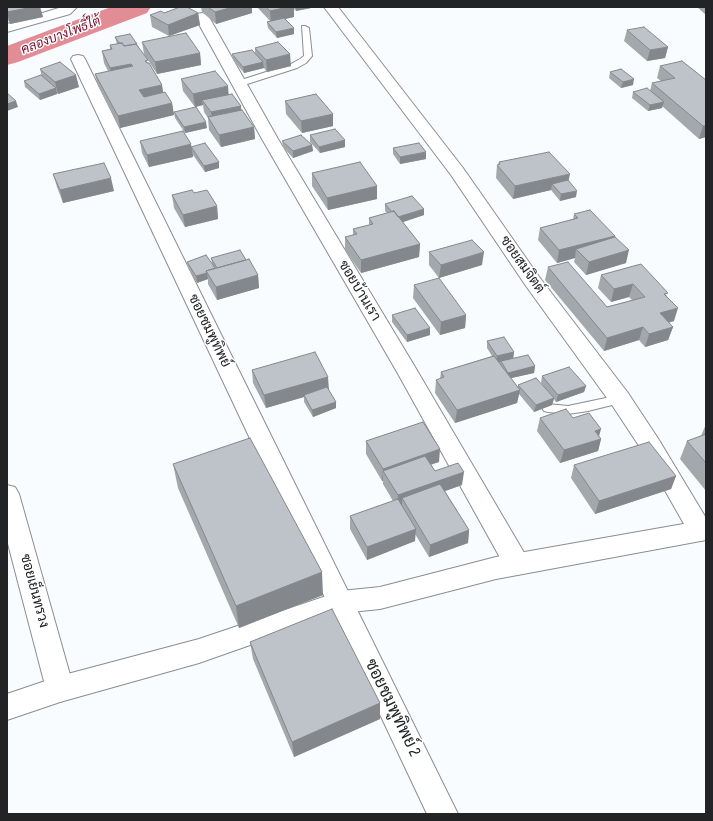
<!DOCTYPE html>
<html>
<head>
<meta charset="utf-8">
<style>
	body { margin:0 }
	#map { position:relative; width:713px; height:821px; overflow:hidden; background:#f9fcfe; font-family:"Sofia Sans Condensed",sans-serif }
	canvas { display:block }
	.frame { position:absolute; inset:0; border:8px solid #212325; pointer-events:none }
</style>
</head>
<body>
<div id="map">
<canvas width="713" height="821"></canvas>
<div class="frame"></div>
</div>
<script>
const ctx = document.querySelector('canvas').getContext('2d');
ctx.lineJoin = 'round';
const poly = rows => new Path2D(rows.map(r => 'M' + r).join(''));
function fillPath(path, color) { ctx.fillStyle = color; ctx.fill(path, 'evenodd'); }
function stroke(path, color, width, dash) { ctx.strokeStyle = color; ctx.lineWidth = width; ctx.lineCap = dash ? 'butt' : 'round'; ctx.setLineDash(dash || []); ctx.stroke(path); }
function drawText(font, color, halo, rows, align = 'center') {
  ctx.font = font + ' "Sofia Sans Condensed",Sarabun,sans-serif'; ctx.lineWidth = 3; ctx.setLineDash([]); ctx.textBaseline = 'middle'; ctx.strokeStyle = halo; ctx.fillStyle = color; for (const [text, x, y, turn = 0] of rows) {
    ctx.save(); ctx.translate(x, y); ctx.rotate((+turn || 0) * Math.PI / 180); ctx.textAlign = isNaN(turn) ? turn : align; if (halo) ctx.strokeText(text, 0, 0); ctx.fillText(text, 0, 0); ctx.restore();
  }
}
const river = poly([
	[111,7,151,7,147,13,18,62,7,65,7,46,111,7]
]);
const service = poly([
	[302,26,305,26,309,28,312,56,306,63,297,68,241,86,235,86,235,82,291,64,300,59,304,56,302,26],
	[620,395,624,396,626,399,624,402,588,411,568,414,548,412,544,411,542,408,544,405,548,404,568,406,620,395]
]);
const minor = poly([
	[62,7,77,7,70,14,7,32,7,24,62,7],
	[324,7,338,7,463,168,540,278,628,393,659,440,706,518,706,539,701,541,692,538,643,452,612,405,526,286,451,175,324,7],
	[202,13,207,14,209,17,278,139,415,367,526,556,530,564,526,572,517,575,508,572,397,372,262,139,195,17,197,14,202,13],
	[78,55,83,56,85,59,458,814,427,814,71,59,73,56,78,55],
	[7,485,15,487,19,494,74,689,70,698,60,702,50,698,46,689,7,540,7,485]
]);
const tertiary = poly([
	[706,520,706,540,496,579,380,609,341,613,199,663,60,702,7,720,7,694,60,676,199,639,341,591,380,587,496,557,706,520]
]);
const wall = poly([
	[7,7,40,7,43,17,10,24,7,18],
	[201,7,252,7,252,13,216,24,202,12],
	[257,7,311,7,311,8,296,11,294,9,294,17,285,19,294,34,277,38,268,28,267,22,270,21],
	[697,7,706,7,706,15],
	[198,13,200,25,169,36,152,27,150,15],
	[627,30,668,47,665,58,647,61,624,41],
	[115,37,137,44,148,63,163,93,172,103,174,115,120,128,98,86,95,74,108,71,104,63,102,51,110,49,110,45,117,44],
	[142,42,200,53,201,65,157,74,144,54],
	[255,48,291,66,267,72,264,68,244,73,233,60,232,54,255,53],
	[660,66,706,80,706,137,699,139,662,106,662,108,648,111,632,98,633,92,650,91,652,83,661,81,657,78],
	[40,69,79,87,58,94,57,93,57,94,40,100,25,87,24,81,42,77],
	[610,72,633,85,621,88,609,78],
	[181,79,229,94,241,106,241,110,254,127,255,139,221,147,209,130,208,118,204,112,203,105,195,107,183,91],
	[285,101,333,126,302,133,286,114],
	[174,112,207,128,185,133,175,118],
	[310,135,345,147,320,153,310,142],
	[140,141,191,147,219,162,219,168,205,172,193,155,193,157,149,167,142,153],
	[282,141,312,145,313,151,293,158,283,147],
	[393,148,426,159,400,164,393,154],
	[499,162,568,180,576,197,560,201,551,190,513,199,496,178,497,165,498,165],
	[312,173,377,186,377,199,328,210,312,186],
	[53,174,114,191,63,203,57,187],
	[194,193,217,206,218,219,185,227,174,208,172,195],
	[385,204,424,215,403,222,420,244,419,257,361,273,345,250,345,237,353,235,353,229,369,225,369,218,387,213,385,211],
	[574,214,615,236,614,238,626,263,586,275,574,262,575,258,557,263,538,240,540,228,573,219],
	[429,252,482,265,439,278,429,265],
	[211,258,246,260,258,275,259,288,217,300,208,284,208,279,197,283,188,268,187,262,212,264],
	[641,264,667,296,674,321,668,323,673,327,668,340,645,347,639,340,604,351,545,280,548,267,607,307,632,300,629,297,611,302,598,288,601,275],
	[414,285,466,315,465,328,440,335,413,298],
	[392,315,430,335,407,342,392,322],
	[487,341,514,352,513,358,535,366,534,373,511,378,518,387,518,385,551,395,541,383,542,376,586,386,584,392,556,402,554,399,552,405,534,412,519,394,517,403,455,423,435,393,436,380,440,379,441,372,492,356,487,348],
	[252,370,328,377,328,390,336,408,313,417,304,402,304,397,266,408,253,383],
	[540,418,573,418,599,436,601,439,598,451,560,463,537,431],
	[706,424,706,491,680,459,687,441,701,436],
	[366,441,439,462,431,464,435,471,462,485,445,491,469,530,468,543,429,557,415,534,415,541,367,560,350,529,350,516,393,501,383,484,383,481,382,481,366,454],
	[173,464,323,595,239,628,178,488],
	[574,465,676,476,671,489,595,514,571,478],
	[250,642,380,719,294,757,253,659]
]);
const shadedWall = poly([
	[33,7,40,7,43,17,10,24,7,12],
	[233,7,252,7,252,13,216,24,215,12],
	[288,7,294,7,294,17,271,22,270,11],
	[296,7,311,7,311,8,296,11],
	[198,13,200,25,169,36,168,25],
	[294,28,294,34,277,38,276,32],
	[668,47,665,58,647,61,650,50],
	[200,53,201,65,157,74,155,62],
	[290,54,291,66,267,72,266,60],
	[263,62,264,68,244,73,243,67],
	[131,64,134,76,112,80,110,68],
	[76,75,79,87,58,94,55,82],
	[634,79,633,85,621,88,623,82],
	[162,85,164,97,141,102,139,90],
	[228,86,229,99,202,100,203,105,195,107,193,94],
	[56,88,57,94,40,100,39,94],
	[16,101,18,107,7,111,7,104],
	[664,102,662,108,648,111,650,105],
	[172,103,174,115,120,128,118,116],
	[241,106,242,118,213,125,211,112],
	[333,114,333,126,302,133,301,121],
	[206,122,207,128,185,133,184,127],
	[703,126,706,126,706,137,699,139],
	[254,127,255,139,221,147,219,135],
	[345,140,345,147,320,153,319,147],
	[191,144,193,157,149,167,147,155],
	[312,145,313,151,293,158,293,151],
	[426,152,426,159,400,164,400,157],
	[219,162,219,168,205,172,204,166],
	[570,174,567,187,552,184,551,190,513,199,515,186],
	[111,178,114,191,63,203,60,190],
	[377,186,377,199,328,210,327,198],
	[577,191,576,197,560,201,561,194],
	[217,206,218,219,185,227,183,215],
	[424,209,424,215,397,224,397,217],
	[615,236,612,248,576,249,575,258,557,263,559,250],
	[420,244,419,257,361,273,361,260],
	[629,250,626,263,586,275,589,262],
	[484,252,482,265,439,278,441,265],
	[207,273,208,279,197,283,196,276],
	[258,275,259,288,217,300,216,287],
	[633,284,629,297,611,302,614,289],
	[678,308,674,321,656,326,660,313],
	[466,315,465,328,440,335,441,322],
	[643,327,639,340,604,351,607,338],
	[673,327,668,340,645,347,649,334],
	[430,328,430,335,407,342,407,335],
	[514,352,513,359,496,363,497,356],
	[535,366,534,373,507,379,508,373],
	[328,377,329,390,305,397,304,395,304,397,266,408,264,395],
	[586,386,584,392,556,402,558,395],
	[520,390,517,403,455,423,457,410],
	[554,398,552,405,534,412,536,405],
	[336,402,336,408,313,417,312,410],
	[601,429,598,440,601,439,598,451,560,463,564,450,595,431],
	[440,449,439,462,388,479,383,471,383,481,382,481,383,469],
	[464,472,462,485,406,505,402,498,402,506,397,508,398,495],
	[676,476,671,489,595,514,599,501],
	[416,529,415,541,367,560,367,547],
	[469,530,468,543,429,557,430,545],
	[322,572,323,595,239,628,236,606],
	[380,703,380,719,294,757,292,742]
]);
const building = poly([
	[7,7,33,7,7,12,7,7],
	[180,7,187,7,198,13,168,25,150,15,161,11,164,13,180,7],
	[208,7,233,7,215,12,208,7],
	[266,7,288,7,270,11,266,7],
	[284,18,294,28,276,32,267,22,284,18],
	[644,27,668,47,650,50,627,30,644,27],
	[186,33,200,53,155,62,142,42,186,33],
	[130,34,137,44,136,44,124,46,122,43,119,43,115,37,130,34],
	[278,42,290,54,266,60,255,48,278,42],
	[122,43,124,46,136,44,148,60,145,61,147,63,149,63,162,85,139,90,144,97,165,92,172,103,118,116,95,74,133,66,131,64,110,68,102,51,112,49,110,45,122,43],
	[252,50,263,62,243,67,232,54,252,50],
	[682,61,706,80,706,126,703,126,652,83,675,78,660,66,682,61],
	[60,62,76,75,55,82,40,69,60,62],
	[621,69,634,79,623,82,610,72,621,69],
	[215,71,228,86,193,94,181,79,215,71],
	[41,75,56,88,39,94,24,81,41,75],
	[647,88,664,102,650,105,633,92,647,88],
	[7,93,16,101,7,104,7,93],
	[232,94,241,106,211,112,202,100,232,94],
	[316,94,333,114,301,121,285,101,316,94],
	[196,107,206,122,184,127,174,112,196,107],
	[242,110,254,127,219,135,208,117,242,110],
	[335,129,345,140,319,147,310,135,335,129],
	[183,131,191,144,147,155,140,141,183,131],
	[301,135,312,145,293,151,282,141,301,135],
	[205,143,219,162,204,166,192,148,191,147,205,143],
	[419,143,426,152,400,157,393,148,419,143],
	[549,152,570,174,515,186,497,165,500,164,499,162,549,152],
	[360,162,377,186,327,198,312,173,360,162],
	[104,163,111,178,60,190,53,174,104,163],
	[568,180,577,191,561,194,552,184,568,180],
	[192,190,194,193,207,190,217,206,183,215,172,195,192,190],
	[412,196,424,209,398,217,394,211,392,212,385,204,412,196],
	[590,210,615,236,559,250,540,228,578,218,574,214,590,210],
	[394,211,420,244,361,260,345,237,357,234,353,229,373,224,369,218,394,211],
	[615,237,629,250,589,262,576,249,615,237],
	[472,240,484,252,441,265,429,252,472,240],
	[240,250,246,260,217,268,211,258,240,250],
	[206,255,215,268,206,271,207,273,196,276,187,262,206,255],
	[249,259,258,275,216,287,206,271,249,259],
	[568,262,607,307,645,297,633,284,614,289,601,275,641,264,668,293,664,294,678,308,660,313,673,327,649,334,643,327,607,338,548,267,568,262],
	[439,278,466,315,441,322,414,285,439,278],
	[415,308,430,328,407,335,392,315,415,308],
	[504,337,514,352,497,356,487,341,504,337],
	[315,352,328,377,264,395,252,370,315,352],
	[528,355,535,366,508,373,501,361,528,355],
	[494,356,520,390,457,410,436,380,444,377,441,372,494,356],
	[569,367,586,386,558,395,542,376,569,367],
	[536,378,554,398,536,405,518,385,536,378],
	[327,387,336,402,312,410,304,395,327,387],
	[566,409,573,418,589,413,601,429,595,431,601,439,564,450,540,418,566,409],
	[423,422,440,449,383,469,366,441,423,422],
	[706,434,706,463,687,441,706,434],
	[250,438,322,572,236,606,173,464,250,438],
	[649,442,676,476,599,501,574,465,649,442],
	[425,456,435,471,458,463,464,472,398,495,383,471,425,456],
	[440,484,469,530,430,545,402,498,440,484],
	[398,499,416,529,367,547,350,516,398,499],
	[332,609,380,703,292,742,250,642,332,609]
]);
const farWaternames = [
	["คลองบางโพธิ์ใต้",61,36,-21]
];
const streetNames = [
	["ซอยสมจิตต์",522,265,55],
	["ซอยบ้านเรา",359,291,59],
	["ซอยชมพูทิพย์",209,331,64],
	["ซอยเย็นทรวง",34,591,75]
];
const nearStreetnames = [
	["ซอยชมพูทิพย์ 2",392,708,64]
];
fillPath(river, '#e28c96');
stroke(service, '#888e93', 2);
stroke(minor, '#888e93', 2);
stroke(tertiary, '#888e93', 2);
fillPath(service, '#fff');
fillPath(minor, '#fff');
fillPath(tertiary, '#fff');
fillPath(wall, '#a3a8ac');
fillPath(shadedWall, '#84888c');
fillPath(building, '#bdc3c8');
stroke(building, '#84888c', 1);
drawText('italic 13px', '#750e2b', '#fff', farWaternames);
drawText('14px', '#212325', '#fff', streetNames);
drawText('17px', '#212325', '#fff', nearStreetnames);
</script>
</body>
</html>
